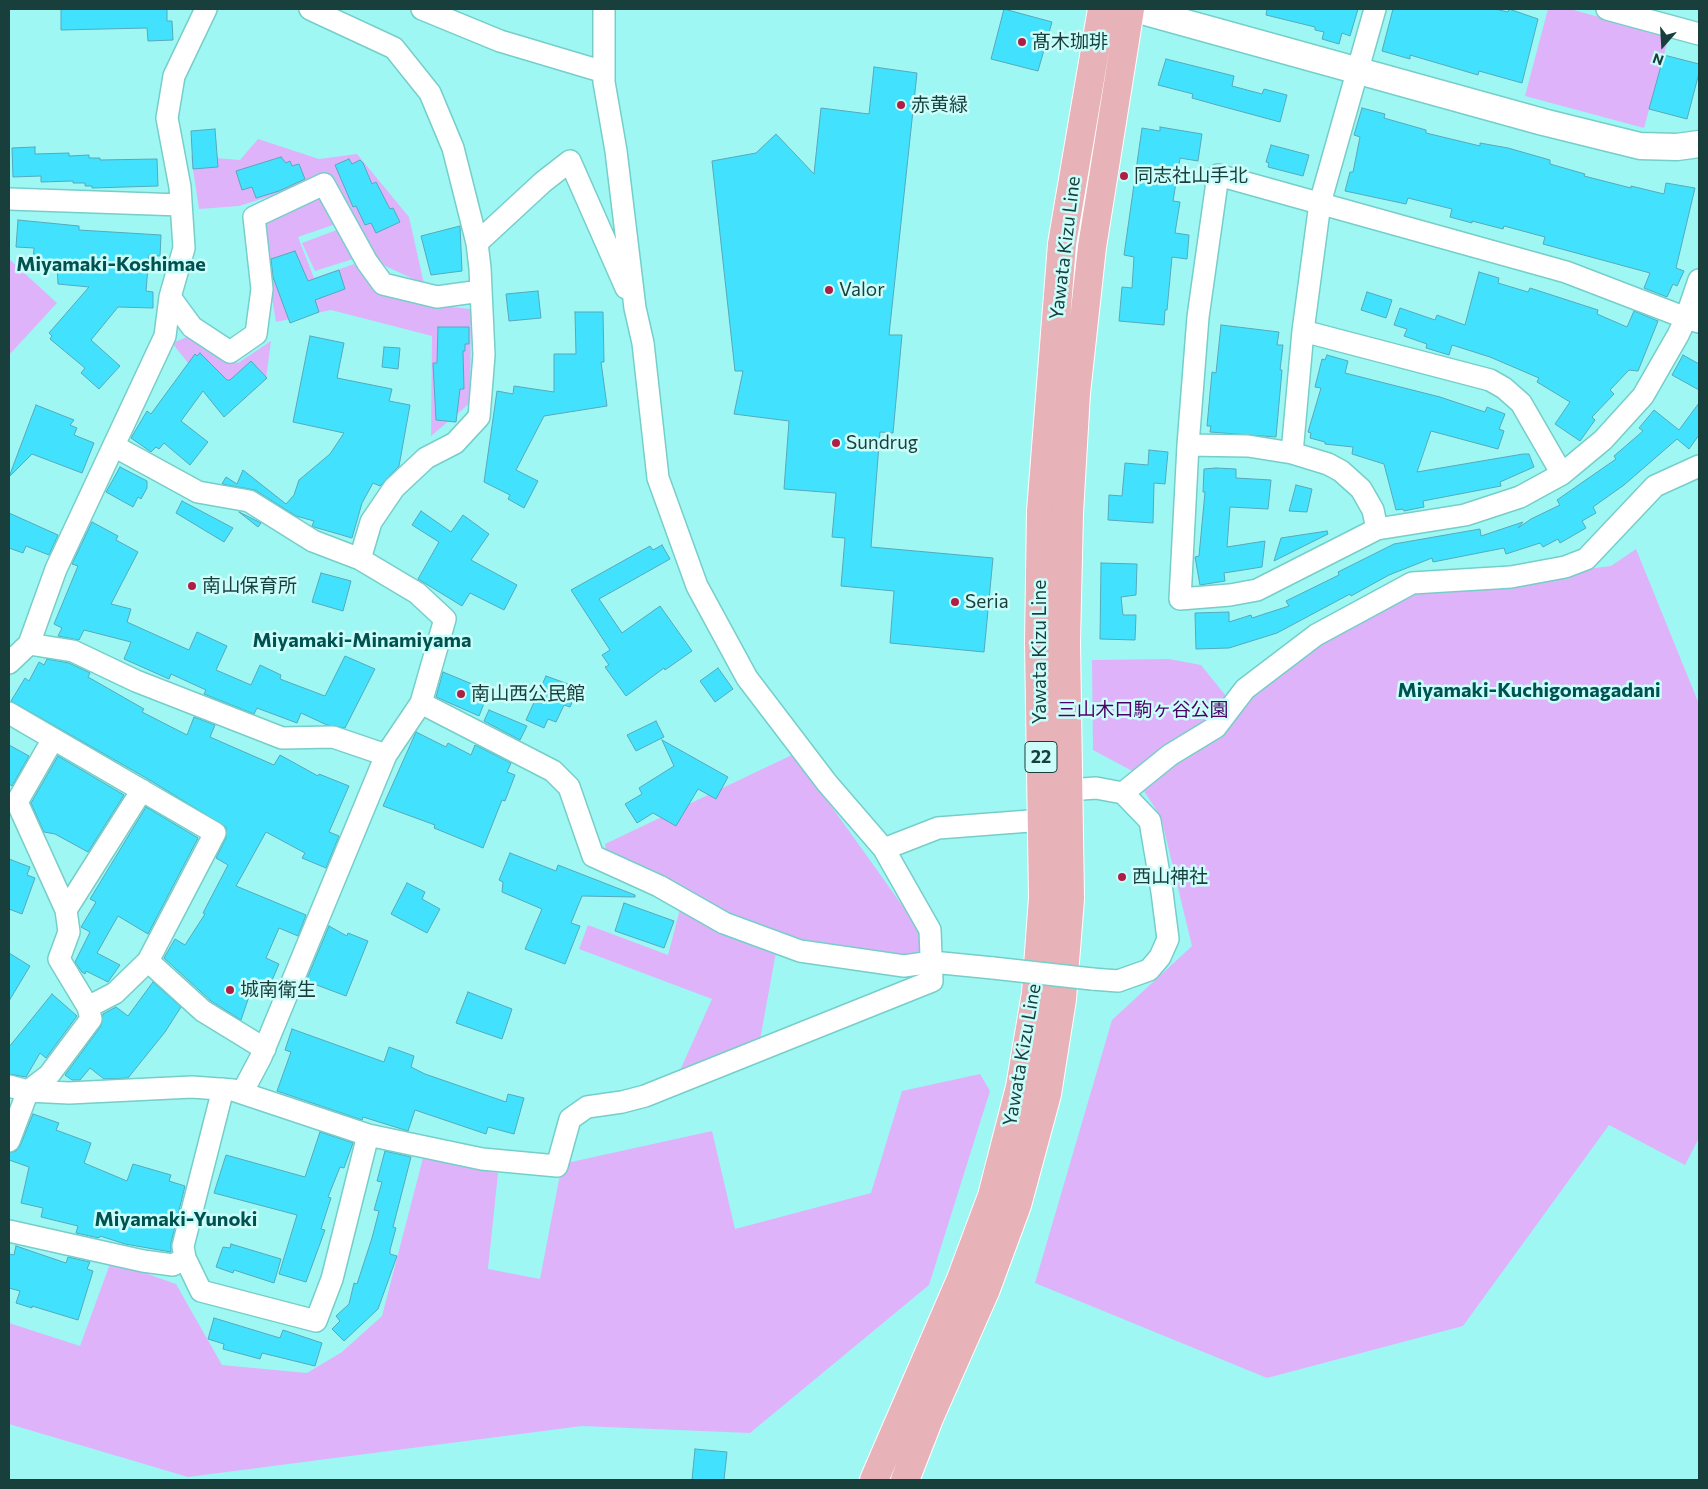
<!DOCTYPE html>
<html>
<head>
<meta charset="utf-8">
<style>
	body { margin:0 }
	#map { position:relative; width:1708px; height:1489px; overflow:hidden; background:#9ff7f3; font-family:Commissioner,sans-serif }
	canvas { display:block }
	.frame { position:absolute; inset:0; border:10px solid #193f3d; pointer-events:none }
	.north { position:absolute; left:1638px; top:20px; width:50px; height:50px; -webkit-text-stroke:4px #cbfdfa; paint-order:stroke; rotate:199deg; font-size:14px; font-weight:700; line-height:20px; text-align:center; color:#193f3d }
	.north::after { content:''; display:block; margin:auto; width:18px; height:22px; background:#193f3d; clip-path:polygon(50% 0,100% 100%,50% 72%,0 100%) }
</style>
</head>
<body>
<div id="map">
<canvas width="1708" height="1489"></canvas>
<div class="frame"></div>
<div class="north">N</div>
</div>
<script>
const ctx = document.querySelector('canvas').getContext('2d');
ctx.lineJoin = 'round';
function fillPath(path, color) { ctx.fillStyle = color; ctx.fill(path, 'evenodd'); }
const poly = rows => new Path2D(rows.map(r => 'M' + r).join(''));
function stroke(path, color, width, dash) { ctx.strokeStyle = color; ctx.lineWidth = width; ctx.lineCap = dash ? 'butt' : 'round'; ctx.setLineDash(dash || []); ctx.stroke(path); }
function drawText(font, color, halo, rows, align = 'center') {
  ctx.font = font + ' Commissioner,"Noto Sans JP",sans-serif'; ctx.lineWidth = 5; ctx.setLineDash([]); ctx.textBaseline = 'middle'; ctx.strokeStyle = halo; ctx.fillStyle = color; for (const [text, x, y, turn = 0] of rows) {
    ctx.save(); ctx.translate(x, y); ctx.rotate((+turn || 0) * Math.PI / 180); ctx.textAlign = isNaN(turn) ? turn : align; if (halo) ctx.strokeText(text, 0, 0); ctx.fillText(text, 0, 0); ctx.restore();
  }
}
const green = poly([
	[1548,9,1570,9,1669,36,1644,128,1525,96],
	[258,139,319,159,357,154,409,217,424,284,379,263,333,176,239,206,199,209,191,156,240,160],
	[320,199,336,224,298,237,314,278,354,264,372,287,432,305,471,309,470,403,431,436,432,336,331,310,276,322,258,215],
	[342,228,353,259,315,271,302,243],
	[9,259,57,303,9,355],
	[187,337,238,363,271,341,266,379,226,410,172,343],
	[1636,549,1699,704,1699,1138,1685,1165,1609,1125,1463,1326,1267,1378,1035,1283,1112,1020,1192,946,1161,817,1140,785,1321,640,1415,590,1611,566],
	[1169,659,1201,665,1230,701,1187,742,1134,772,1093,750,1092,660],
	[794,754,922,933,926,963,792,940,720,913,606,852,605,844],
	[681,905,776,952,760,1040,678,1075,712,999,579,949,588,925,668,955],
	[980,1074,990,1091,929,1285,750,1433,582,1426,188,1477,9,1424,9,1323,80,1346,111,1261,176,1284,222,1365,307,1373,342,1352,382,1316,423,1158,498,1173,488,1269,540,1279,562,1164,712,1131,735,1229,871,1193,902,1091]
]);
const building = poly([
	[61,9,167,9,167,21,172,21,173,40,148,41,147,28,61,30,61,9],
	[1004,9,1052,22,1038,71,991,59,1004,9],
	[1267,9,1358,9,1350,36,1342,33,1339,44,1322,39,1324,32,1315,30,1315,27,1266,15,1267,9],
	[1393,9,1495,9,1508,12,1509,9,1538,19,1522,83,1479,71,1478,75,1410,55,1410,59,1382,51,1393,9],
	[1664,55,1699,64,1699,73,1687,119,1649,109,1664,55],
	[1166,59,1234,76,1232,86,1262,94,1264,89,1287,95,1280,122,1217,105,1192,98,1193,94,1158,85,1166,59],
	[874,67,917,73,889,335,902,335,893,433,880,432,871,547,993,558,984,652,890,643,894,591,841,586,845,538,832,537,836,493,784,489,789,421,734,414,743,371,735,371,712,161,756,153,776,134,814,174,821,108,869,114,874,67],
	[1362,108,1385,114,1384,118,1426,130,1426,133,1480,146,1480,143,1508,148,1550,160,1550,164,1585,174,1584,176,1631,188,1631,186,1664,194,1666,183,1695,188,1676,268,1684,271,1677,286,1673,284,1667,297,1644,288,1650,273,1543,244,1545,237,1504,226,1503,229,1472,221,1472,223,1450,217,1452,209,1408,198,1406,204,1345,191,1350,172,1353,172,1360,137,1354,135,1362,108],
	[1160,127,1202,134,1198,161,1180,158,1173,201,1180,202,1175,233,1189,235,1187,259,1172,257,1167,310,1165,310,1164,325,1119,321,1122,287,1132,288,1134,257,1124,255,1142,128,1160,131,1160,127],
	[215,129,218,167,193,169,191,131,215,129],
	[1271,145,1309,155,1303,176,1268,167,1269,163,1266,162,1271,145],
	[35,147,35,154,69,153,69,156,89,155,89,158,100,158,100,160,157,159,158,186,92,188,92,186,85,186,85,183,73,183,73,181,41,182,41,176,13,177,12,148,35,147],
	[281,157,286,163,290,161,292,166,299,164,305,179,279,191,256,198,252,187,242,190,236,171,281,157],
	[349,159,352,164,360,160,363,163,372,184,376,182,390,209,393,208,400,222,376,233,371,223,365,225,356,206,353,207,335,165,349,159],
	[18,220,79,226,79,230,161,235,160,256,149,255,146,291,153,292,153,308,118,307,91,340,120,366,99,389,81,373,85,368,50,339,52,336,49,333,89,287,58,284,57,265,33,262,34,248,16,247,18,220],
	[460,226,462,271,431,275,421,236,460,226],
	[295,251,308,281,339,270,345,289,315,300,319,312,290,323,273,277,271,259,295,251],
	[1479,272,1499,278,1498,283,1528,292,1530,288,1598,310,1597,314,1627,327,1634,311,1658,321,1638,371,1629,370,1610,390,1614,394,1592,417,1595,420,1580,441,1555,424,1570,402,1537,382,1539,378,1490,357,1452,345,1449,355,1426,348,1427,344,1404,336,1407,329,1394,325,1400,308,1435,320,1437,315,1465,325,1479,272],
	[538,291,541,318,509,321,506,294,538,291],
	[1367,292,1392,300,1386,318,1361,310,1367,292],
	[575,312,603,312,604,362,601,362,607,406,544,416,516,470,538,481,524,508,508,499,510,495,484,482,497,391,513,394,514,386,554,392,554,354,576,354,575,312],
	[1221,325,1279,332,1277,345,1283,345,1280,370,1282,370,1276,437,1210,432,1211,426,1207,426,1212,372,1216,373,1221,325],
	[438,327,469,327,469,344,465,344,465,351,463,351,464,389,460,389,456,422,436,420,433,363,437,363,438,327],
	[310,336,344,343,337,378,392,389,389,401,410,405,399,466,380,486,373,483,362,503,352,538,314,527,312,526,314,521,296,516,255,490,222,484,226,477,237,484,243,470,286,504,294,495,299,480,330,454,344,433,293,422,310,336],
	[384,347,400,348,398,369,382,367,384,347],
	[200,353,227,380,230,380,251,361,267,378,224,417,203,391,181,421,208,442,190,465,164,443,159,449,156,447,151,452,131,438,147,411,151,414,195,354,197,356,200,353],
	[1327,355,1348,361,1345,373,1440,397,1485,412,1487,407,1505,414,1499,429,1504,431,1498,449,1431,431,1417,472,1523,454,1529,454,1534,467,1500,482,1501,486,1423,501,1424,507,1404,511,1403,509,1396,510,1384,464,1352,454,1353,447,1325,444,1325,442,1310,438,1311,433,1308,432,1321,388,1315,387,1322,359,1325,360,1327,355],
	[1683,355,1699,364,1699,390,1672,375,1683,355],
	[1699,403,1699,435,1689,449,1677,439,1624,485,1593,507,1596,513,1582,521,1586,528,1560,543,1558,539,1543,547,1540,543,1506,554,1504,548,1433,562,1432,558,1389,575,1351,596,1350,594,1277,633,1229,648,1196,649,1195,613,1229,612,1229,622,1251,615,1252,618,1289,606,1286,601,1339,575,1338,572,1394,544,1480,529,1481,536,1523,522,1518,528,1531,519,1560,505,1557,500,1616,459,1614,456,1643,431,1639,428,1654,410,1679,430,1699,403],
	[36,405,74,420,70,425,77,428,74,435,94,443,82,473,32,454,9,477,36,405],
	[1149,450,1168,452,1165,484,1154,483,1153,523,1108,520,1109,495,1122,496,1125,463,1148,465,1149,450],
	[120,467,147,481,147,488,141,499,138,497,133,507,106,492,120,467],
	[1216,468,1236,469,1236,478,1271,480,1268,509,1230,507,1227,547,1265,541,1262,567,1224,573,1225,581,1200,585,1195,557,1199,556,1205,492,1203,492,1204,469,1216,468],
	[1296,485,1312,489,1307,512,1289,511,1296,485],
	[182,501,233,528,224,542,176,513,182,501],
	[421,511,451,532,463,515,489,534,471,560,517,585,504,610,470,593,462,606,418,579,439,542,412,525,421,511],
	[239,512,261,523,258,527,239,512],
	[9,513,58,535,49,555,26,546,23,553,9,548,9,513],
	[92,522,118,536,116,540,138,552,111,604,131,609,127,622,189,650,197,632,227,646,216,670,251,685,260,665,281,675,280,679,325,696,345,656,375,669,345,728,327,725,301,713,297,723,257,708,254,714,204,694,206,690,171,674,169,679,124,659,131,642,84,630,79,640,58,636,62,628,54,624,78,566,72,564,92,522],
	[1327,531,1328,534,1274,561,1281,538,1327,531],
	[662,545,670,559,599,599,622,633,660,606,692,651,665,670,664,668,626,696,605,667,609,665,602,655,610,650,571,590,650,546,653,550,662,545],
	[1101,563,1137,564,1136,595,1121,597,1123,615,1136,615,1135,640,1100,639,1101,563],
	[321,573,351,581,343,611,312,602,321,573],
	[47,659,69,663,88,672,90,673,88,677,144,709,142,712,187,735,194,717,215,725,210,737,274,765,280,755,318,776,319,774,349,786,329,832,339,836,326,868,302,858,305,853,266,832,236,886,306,915,298,936,279,928,266,958,279,964,270,985,255,979,241,1020,211,1001,164,958,175,939,185,945,205,914,203,913,228,865,216,858,226,838,226,827,148,779,11,701,25,678,29,681,39,662,44,665,47,659],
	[718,668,733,689,715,702,700,681,718,668],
	[443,672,489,691,479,716,436,697,443,672],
	[546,676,579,688,570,707,564,705,556,722,548,719,544,728,526,720,546,676],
	[489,710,527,726,520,740,484,721,489,710],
	[656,721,664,737,636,751,627,735,656,721],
	[416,732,446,747,448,743,471,755,475,745,511,763,507,772,515,775,505,801,502,800,483,848,434,828,435,825,383,806,416,732],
	[662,740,728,777,716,799,698,789,676,826,653,813,637,823,625,804,642,794,639,788,674,766,662,740],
	[9,745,29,756,12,786,9,784,9,745],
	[58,756,124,795,88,852,55,834,44,832,31,803,58,756],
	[146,807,198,838,148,934,118,916,97,953,120,965,108,982,86,971,85,974,82,972,75,962,90,932,81,927,96,902,90,899,146,807],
	[510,853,556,871,558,865,635,895,635,897,582,896,571,923,580,926,565,964,525,949,542,909,502,892,503,882,499,880,510,853],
	[9,859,30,867,27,875,35,878,22,914,9,909,9,859],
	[407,883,425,892,422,899,440,909,427,933,391,914,407,883],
	[624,903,674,921,664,948,615,931,624,903],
	[329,926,347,936,348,933,368,941,346,996,306,981,329,926],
	[9,953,30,966,9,1001,9,953],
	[153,982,181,1007,165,1032,128,1078,104,1079,90,1068,80,1080,72,1080,65,1075,101,1026,103,1014,116,1007,128,1016,153,982],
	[468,992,512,1009,502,1039,456,1023,468,992],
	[52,994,77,1016,46,1058,40,1053,26,1077,9,1074,9,1047,52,994],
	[292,1029,384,1062,389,1047,414,1056,411,1067,425,1074,506,1102,508,1094,524,1098,514,1134,488,1127,486,1134,415,1110,408,1131,363,1117,362,1120,277,1091,291,1052,285,1050,292,1029],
	[33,1114,59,1123,56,1130,91,1143,84,1163,127,1181,133,1164,171,1175,169,1181,185,1186,171,1243,171,1252,125,1244,100,1236,99,1238,76,1233,78,1226,41,1217,43,1208,21,1203,29,1167,9,1160,9,1153,16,1151,20,1146,33,1114],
	[320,1132,353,1143,344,1168,340,1167,328,1197,331,1198,321,1229,325,1230,306,1282,279,1274,297,1215,214,1193,226,1155,305,1177,320,1132],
	[385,1151,411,1157,393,1227,396,1228,390,1250,390,1254,397,1256,378,1309,344,1341,332,1329,340,1321,336,1316,349,1304,354,1283,357,1284,372,1238,379,1211,374,1210,382,1182,377,1181,385,1151],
	[231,1244,281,1259,274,1283,234,1270,233,1273,216,1267,223,1247,230,1248,231,1244],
	[16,1246,66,1263,68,1257,90,1262,87,1269,93,1271,78,1320,32,1306,32,1308,16,1303,20,1291,9,1288,9,1254,14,1255,16,1246],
	[214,1318,280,1338,283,1330,322,1343,315,1366,262,1353,260,1359,223,1349,224,1344,208,1339,214,1318],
	[695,1449,727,1452,724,1480,692,1480,695,1449]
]);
const minor = poly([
	[310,9,394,48,430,93,453,148,477,243,480,268,484,355,479,417,455,443,426,458,394,488,371,522,360,559],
	[422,9,500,41,604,72],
	[1607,9,1699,34],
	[9,199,181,205],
	[477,243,543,182,570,161,626,288],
	[1699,280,1686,318,1678,335,1643,396,1603,440,1562,474,1520,497,1465,515,1377,529,1257,590,1230,595,1180,599,1188,445,1198,317,1218,175,1566,272,1686,318,1699,322],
	[170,297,192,327,230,352,256,334,262,289,254,217,324,184,367,262,383,284,437,297,481,291],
	[1303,331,1490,380,1504,388,1521,403,1562,474],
	[1188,445,1248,446,1292,453,1328,464,1341,471,1361,489,1373,510,1377,529],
	[114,446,198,492,249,501,313,541,360,559,417,593,445,619,421,703,386,755,261,1057,243,1091],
	[1292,453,1303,331,1320,203,1375,9],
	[29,644,73,651,136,681,282,738,333,737,386,755],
	[9,663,29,644,56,569,165,336,170,297,184,248,180,187,167,118,174,76,206,9],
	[421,703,553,771,569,787,593,856,659,886,724,923,800,951,904,966,932,962,993,968],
	[9,713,215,833,148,961,115,993,88,1007],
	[1123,793,1170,755,1216,727,1245,689,1316,635,1412,583,1511,577,1565,567,1586,559,1655,486,1699,466],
	[884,849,938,828,1043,820,1069,790,1096,788,1123,793,1150,821,1162,892,1168,939,1160,957,1149,970,1118,981,1092,979],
	[66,910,142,790],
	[148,961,203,1011,265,1049],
	[9,1086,28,1091,69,1093,192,1087,233,1090,368,1135,482,1159,557,1166,570,1119,587,1107,622,1102,645,1096,932,981,930,930,884,849,827,783,747,678,697,586,658,478,643,343,635,308,616,151,604,82,604,9],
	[9,1141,28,1091,49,1075,91,1019,88,1007,59,959,69,932,66,910,17,802,53,739],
	[9,1231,143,1261,173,1265,185,1258,201,1291,316,1321,332,1279,368,1135],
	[185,1258,183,1246,223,1089]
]);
const tertiary = poly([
	[1135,9,1543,122,1640,146,1677,147,1699,144]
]);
const primary = poly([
	[874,1480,961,1279,992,1196,1020,1087,1036,993,1043,898,1039,643,1041,511,1062,244,1102,9],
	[905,1480,930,1416,986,1289,1017,1205,1047,1094,1062,999,1070,899,1066,642,1069,513,1076,393,1092,247,1130,9]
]);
const minorBridge = poly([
	[993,968,1092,979]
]);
const markers = [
	[1022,42,5,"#b01d45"],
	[901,105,5,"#b01d45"],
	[1124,176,5,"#b01d45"],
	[829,290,5,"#b01d45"],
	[836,443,5,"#b01d45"],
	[192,586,5,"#b01d45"],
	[955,602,5,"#b01d45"],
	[461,694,5,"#b01d45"],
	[1122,877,5,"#b01d45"],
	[230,990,5,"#b01d45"]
];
const shields = [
	[1041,757,32]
];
const shieldNames = [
	["22",1041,757]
];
const poiNames = [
	["髙木珈琲",1032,42],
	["赤黄緑",911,105],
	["同志社山手北",1134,176],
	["Valor",839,290],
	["Sundrug",846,443],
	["南山保育所",202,586],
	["Seria",965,602],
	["南山西公民館",471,694],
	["西山神社",1132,877],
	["城南衛生",240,990]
];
const streetNames = [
	["Yawata Kizu Line",1065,248,-83],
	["Yawata Kizu Line",1040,652,-90],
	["Yawata Kizu Line",1022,1055,-80]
];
const parkNames = [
	["三山木口駒ヶ谷公園",1143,710]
];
const neighbourhoodNames = [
	["Miyamaki-Koshimae",111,264],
	["Miyamaki-Minamiyama",362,640],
	["Miyamaki-Kuchigomagadani",1529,690],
	["Miyamaki-Yunoki",176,1219]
];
fillPath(green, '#dfb3fa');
fillPath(building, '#42e2ff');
stroke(building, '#55a9ba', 1);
stroke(minor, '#76ceca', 24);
stroke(tertiary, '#76ceca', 29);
stroke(primary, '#fff', 30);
stroke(minor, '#fff', 21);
stroke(tertiary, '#fff', 26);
stroke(primary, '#e8b2b9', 28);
stroke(minorBridge, '#76ceca', 24, []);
stroke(minorBridge, '#fff', 21);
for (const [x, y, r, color] of markers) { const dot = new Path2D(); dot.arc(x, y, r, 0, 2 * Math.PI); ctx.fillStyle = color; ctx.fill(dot); stroke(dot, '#cbfdfa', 2); }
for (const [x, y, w] of shields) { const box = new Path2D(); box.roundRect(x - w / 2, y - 15.5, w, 31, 4); ctx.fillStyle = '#cbfdfa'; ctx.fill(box); stroke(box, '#193f3d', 1); }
drawText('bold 18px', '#193f3d', null, shieldNames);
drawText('19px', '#193f3d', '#cbfdfa', poiNames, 'left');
drawText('19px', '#193f3d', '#cbfdfa', streetNames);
drawText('19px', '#4b0068', '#cbfdfa', parkNames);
drawText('bold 20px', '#005251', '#cbfdfa', neighbourhoodNames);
</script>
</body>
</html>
